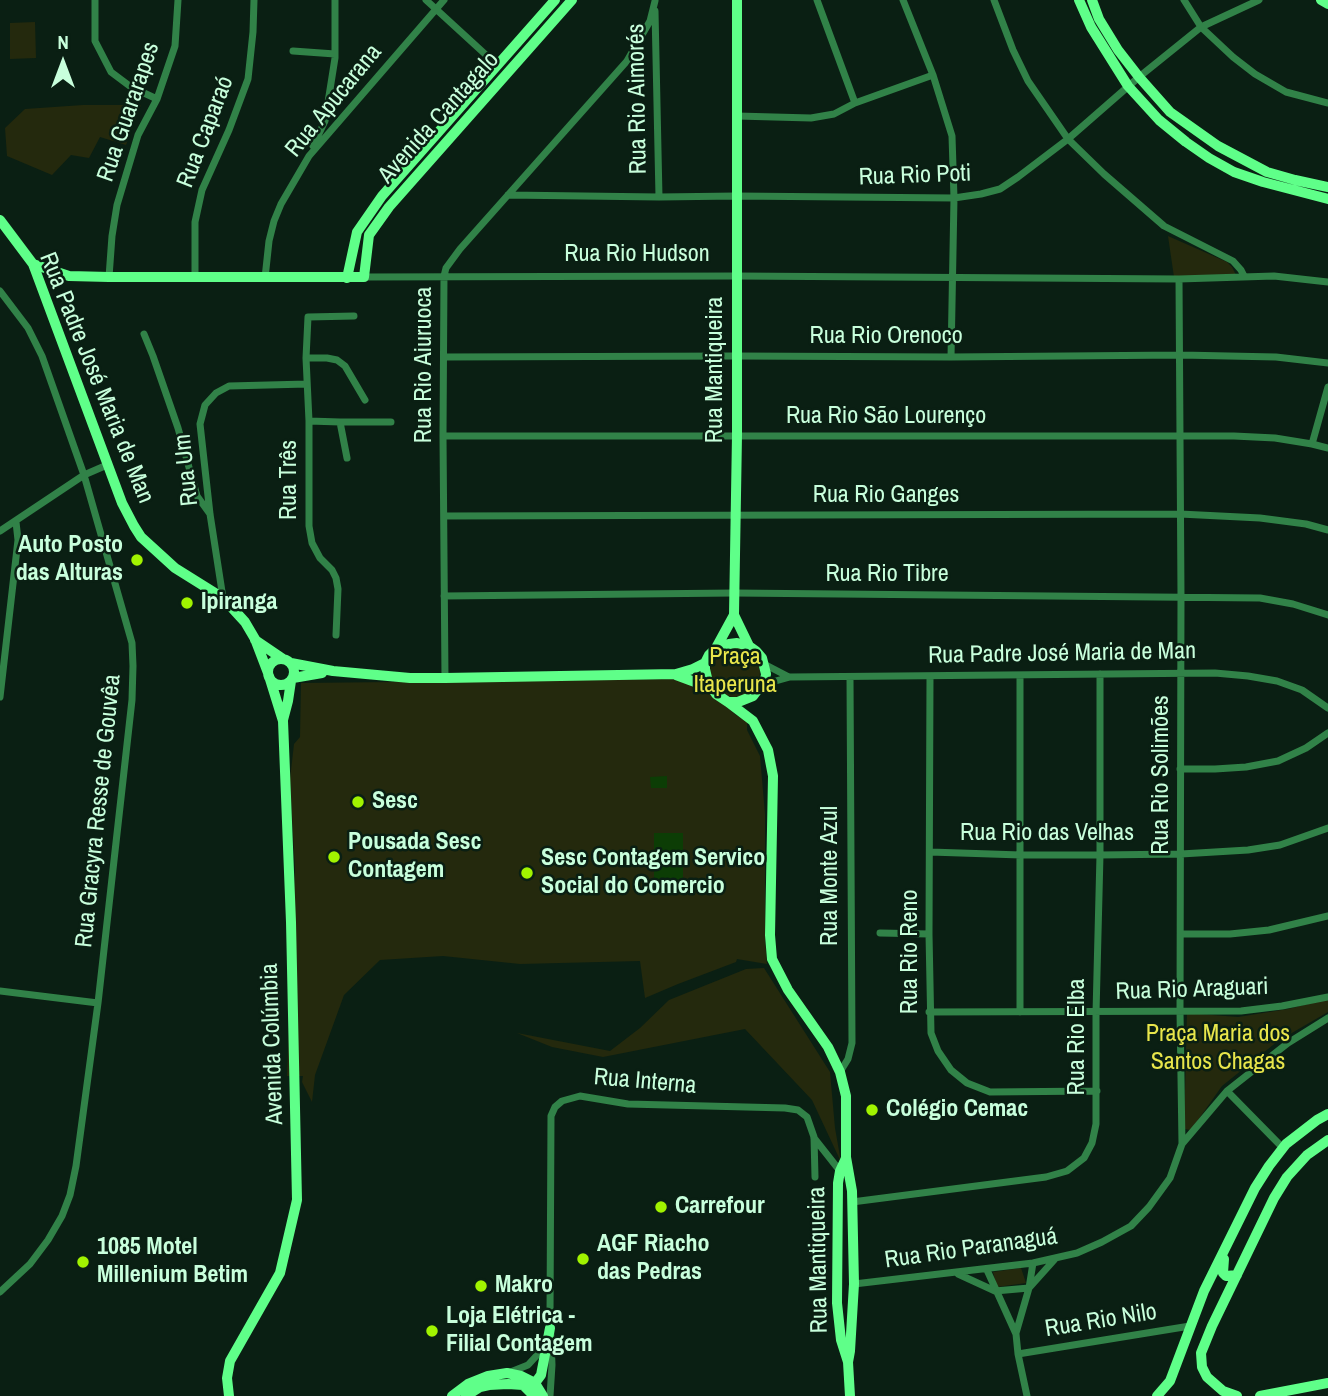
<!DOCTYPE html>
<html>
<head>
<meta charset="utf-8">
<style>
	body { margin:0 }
	#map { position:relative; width:1328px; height:1396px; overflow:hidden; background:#0a1f13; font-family:"Archivo Narrow",sans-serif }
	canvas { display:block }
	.north { position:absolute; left:28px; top:28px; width:70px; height:70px; -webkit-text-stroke:5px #0a1f13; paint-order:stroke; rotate:0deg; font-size:19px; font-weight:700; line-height:28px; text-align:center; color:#c8ffdc }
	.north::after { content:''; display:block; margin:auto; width:24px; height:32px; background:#c8ffdc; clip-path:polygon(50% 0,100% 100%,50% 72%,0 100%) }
</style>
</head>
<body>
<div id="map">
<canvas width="1328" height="1396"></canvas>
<div class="north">N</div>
</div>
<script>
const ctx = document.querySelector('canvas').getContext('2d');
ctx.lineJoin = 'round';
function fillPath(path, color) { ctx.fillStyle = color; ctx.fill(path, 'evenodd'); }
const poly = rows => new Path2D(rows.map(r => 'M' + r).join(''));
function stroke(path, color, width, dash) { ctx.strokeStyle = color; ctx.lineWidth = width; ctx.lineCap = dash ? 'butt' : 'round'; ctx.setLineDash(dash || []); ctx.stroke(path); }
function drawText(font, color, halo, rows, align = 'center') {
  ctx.font = font + ' "Archivo Narrow",sans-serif'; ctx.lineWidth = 5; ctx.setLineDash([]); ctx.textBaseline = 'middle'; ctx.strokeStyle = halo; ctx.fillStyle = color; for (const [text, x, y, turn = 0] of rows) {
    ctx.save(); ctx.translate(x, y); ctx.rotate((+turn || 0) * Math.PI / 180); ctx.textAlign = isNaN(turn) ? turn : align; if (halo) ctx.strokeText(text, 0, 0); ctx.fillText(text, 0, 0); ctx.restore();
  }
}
const green = poly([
	[35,22,36,58,10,59,10,23],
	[83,105,141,105,126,145,100,137,89,158,71,155,52,175,7,156,5,128,25,109],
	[1168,236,1227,262,1232,267,1236,275,1174,277],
	'710 672a25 25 0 1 1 50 0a25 25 0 1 1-50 0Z',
	[673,679,707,690,736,715,747,721,747,730,760,756,765,814,765,940,767,964,737,959,736,962,678,984,645,998,640,961,520,964,443,956,380,960,344,995,315,1075,312,1102,302,1082,303,1076,287,1076,295,869,290,779,294,744,300,737,301,683],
	[764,968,830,1072,835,1128,841,1162,812,1100,745,1029,603,1057,552,1047,517,1033,610,1051,640,1028,669,1000,746,969],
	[1328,999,1328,1012,1278,1041,1222,1086,1191,1130,1184,1129,1187,1013,1238,1017,1288,1009],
	[1021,1268,1026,1283,997,1287,993,1272]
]);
const water = poly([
	[667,776,667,788,651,788,650,777],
	[654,833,683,833,683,888,654,888]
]);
const street = poly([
	[95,0,95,41,111,72,131,87,157,99],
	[426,0,497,65],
	[817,0,855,103],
	[903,0,933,75,952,136,954,198,951,357],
	[994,0,1013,50,1028,81,1068,139,1104,174,1164,226,1233,261,1241,270,1244,276],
	[1184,0,1201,27,1233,57,1255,74,1286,92,1328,103],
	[655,11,659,197],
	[293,51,335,54],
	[737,116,811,118,834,114,855,103,933,75],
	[313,146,325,121,335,58,335,0],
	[508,195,659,197,736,196,954,198,981,194,1000,189,1018,177,1068,139,1139,77,1201,27,1259,0],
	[109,277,112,236,117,205,138,135,157,99,175,46,178,0],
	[195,277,195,222,202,190,229,130,248,79,253,32,254,0],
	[364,277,737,276,1179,279,1274,276,1328,282],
	[265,278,269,241,274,221,281,204,309,156,444,0],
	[1179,279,1181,596,1180,1011,1182,1144],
	[0,291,28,328,42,356,84,475,132,643,133,666,132,700,98,1003,76,1166,70,1195,62,1216,48,1240,30,1264,0,1292],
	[144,334,153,356,178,428,197,496,210,514],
	[444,357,736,356,951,357,1181,355,1276,357,1328,363],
	[306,358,327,358,337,360,345,366,365,400],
	[309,421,340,422,347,458],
	[340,422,391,422],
	[443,436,1234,436,1275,438,1312,444,1328,448],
	[1312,444,1328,387],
	[444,516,1180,514,1260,518,1306,524,1328,530],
	[0,531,84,475,107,465],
	[444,596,734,593,1260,598,1293,604,1328,615],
	[223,598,210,514,200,424,205,405,216,393,229,386,307,384],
	[336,635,338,589,336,578,332,570,320,558,312,543,309,526,309,421,306,358,308,317,354,316],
	[764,664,789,677],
	[1020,675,1020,1012],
	[930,676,929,934,931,1033,938,1051,951,1070,967,1083,990,1092,1097,1091],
	[445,678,443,436,444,276,446,268,460,249,627,61,650,21,655,1],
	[761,687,772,682,790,677,1215,673,1248,676,1277,681,1302,690,1328,708],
	[0,697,18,540,16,522],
	[1180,769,1215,769,1246,767,1278,761,1306,748,1328,733],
	[930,852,1021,855,1100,855,1181,854,1248,850,1280,845,1328,828],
	[880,933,929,934],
	[1182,934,1230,934,1269,930,1328,916],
	[0,991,98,1003],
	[929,1012,1241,1011,1282,1006,1328,997],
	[840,1072,848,1059,852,1043,850,677],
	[1227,1091,1283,1148],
	[814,1138,840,1171],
	[852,1202,1046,1177,1067,1171,1084,1158,1092,1143,1096,1124,1096,1013,1100,855,1100,674],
	[987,1270,1016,1334,1018,1354,1027,1396],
	[958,1274,995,1291,1029,1288,1055,1259],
	[854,1284,1033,1263,1077,1253,1102,1242,1131,1226,1149,1207,1170,1178,1182,1144,1227,1091,1288,1043,1328,1018],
	[1016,1333,1029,1288,1033,1263],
	[1018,1354,1190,1326],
	[508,1373,528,1365,539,1353,544,1341],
	[550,1396,552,1365,550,1316,551,1116,555,1107,562,1101,580,1096,628,1104,785,1108,798,1110,807,1117,814,1137,815,1177]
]);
const secondary = poly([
	[737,0,737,435,734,615,749,646],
	[1079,0,1091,27,1128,86,1159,120,1186,142,1209,158,1234,172,1263,182,1328,199],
	[1092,0,1099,19,1118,50,1139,77,1170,112,1218,146,1267,172,1295,180,1328,187],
	[1321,0,1328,4],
	[0,220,33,264,122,503,134,526,141,537,175,568,223,598,245,622,255,639,268,673],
	[33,264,69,276,109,277,364,277,369,235,389,207,572,0],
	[347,278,357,232,382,196,555,0],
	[255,640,283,659],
	[737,643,749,646,756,651,762,658,766,674,765,680,753,696,738,702,728,702,716,694,708,682,705,669,705,663,709,655,715,649,729,644,737,643],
	[716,648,734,615],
	'268 672a13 13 0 1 1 26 0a13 13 0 1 1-26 0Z',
	[291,663,333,671,410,678,445,678,676,674,693,669,705,663],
	[676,675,711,688],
	[293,678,322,673],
	[728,702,753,721,768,750,773,776,770,935,772,959,788,990,828,1047,840,1072,846,1096,846,1157,852,1191,854,1284,850,1351,848,1362],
	[283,720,288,701,291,681],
	[846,1158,840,1171,838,1183,837,1303,841,1340,848,1362,850,1396],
	[1224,1259,1223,1273,1226,1276,1237,1275],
	[530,1384,535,1383,541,1375,550,1328],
	[229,1396,227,1378,230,1361,280,1273,297,1200,291,922,283,721,269,676],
	[452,1396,468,1384,488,1376,507,1373,521,1376,535,1383,543,1396],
	[466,1396,480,1387,489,1385,508,1384,523,1385,534,1396],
	[1157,1396,1170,1381,1204,1291,1255,1188,1269,1166,1286,1144,1317,1120,1328,1114],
	[1237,1396,1223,1391,1207,1377,1202,1367,1201,1353,1212,1326,1274,1198,1287,1177,1307,1155,1328,1140],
	[1260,1396,1328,1383]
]);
const markers = [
	[137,560,7,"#a1f300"],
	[187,603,7,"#a1f300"],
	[358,802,7,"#a1f300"],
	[334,857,7,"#a1f300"],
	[527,873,7,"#a1f300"],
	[872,1110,7,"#a1f300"],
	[661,1207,7,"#a1f300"],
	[583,1259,7,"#a1f300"],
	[83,1262,7,"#a1f300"],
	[481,1286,7,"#a1f300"],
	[432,1331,7,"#a1f300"]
];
const streetNames = [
	["Rua Rio Aimorés",638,99,-91],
	["Rua Apucarana",334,101,-51],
	["Rua Guararapes",129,112,-71],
	["Avenida Cantagalo",439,118,-48],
	["Rua Caparaó",206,132,-69],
	["Rua Rio Poti",915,176,-2],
	["Rua Rio Hudson",637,255],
	["Rua Rio Orenoco",886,337],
	["Rua Rio Aiuruoca",425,365,-90],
	["Rua Mantiqueira",716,370,-90],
	["Rua Padre José Maria de Man",96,378,68],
	["Rua Rio São Lourenço",886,417],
	["Rua Um",187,470,-96],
	["Rua Três",290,480,-90],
	["Rua Rio Ganges",886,496],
	["Rua Rio Tibre",887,575],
	["Rua Padre José Maria de Man",1062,654,-1],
	["Rua Rio Solimões",1162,775,-90],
	["Rua Gracyra Resse de Gouvêa",99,811,-84],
	["Rua Rio das Velhas",1047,834],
	["Rua Monte Azul",831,876,-90],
	["Rua Rio Reno",911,952,-90],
	["Rua Rio Araguari",1192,990,-2],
	["Rua Rio Elba",1078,1037,-90],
	["Avenida Colúmbia",273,1044,-92],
	["Rua Interna",645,1082,5],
	["Rua Rio Paranaguá",971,1249,-8],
	["Rua Mantiqueira",819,1260,-91],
	["Rua Rio Nilo",1101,1321,-9]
];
const poiNames = [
	["Auto Posto",123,546,"right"],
	["das Alturas",123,574,"right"],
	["Ipiranga",201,603],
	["Sesc",372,802],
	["Pousada Sesc",348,843],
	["Contagem",348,871],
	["Sesc Contagem Servico",541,859],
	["Social do Comercio",541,887],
	["Colégio Cemac",886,1110],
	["Carrefour",675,1207],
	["AGF Riacho",597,1245],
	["das Pedras",597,1273],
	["1085 Motel",97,1248],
	["Millenium Betim",97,1276],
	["Makro",495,1286],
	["Loja Elétrica -",446,1317],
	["Filial Contagem",446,1345]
];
const parkNames = [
	["Praça",735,658],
	["Itaperuna",735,686],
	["Praça Maria dos",1218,1035],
	["Santos Chagas",1218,1063]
];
fillPath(green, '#24290d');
fillPath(water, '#0c3d05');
stroke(street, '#318248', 7);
stroke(secondary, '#5fff89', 10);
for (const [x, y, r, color] of markers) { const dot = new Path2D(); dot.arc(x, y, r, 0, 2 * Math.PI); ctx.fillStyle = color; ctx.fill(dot); stroke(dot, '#0a1f13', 2.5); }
drawText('24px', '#c8ffdc', '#0a1f13', streetNames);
drawText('bold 24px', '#c8ffdc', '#0a1f13', poiNames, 'left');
drawText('24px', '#e8e64b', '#0a1f13', parkNames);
</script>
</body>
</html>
